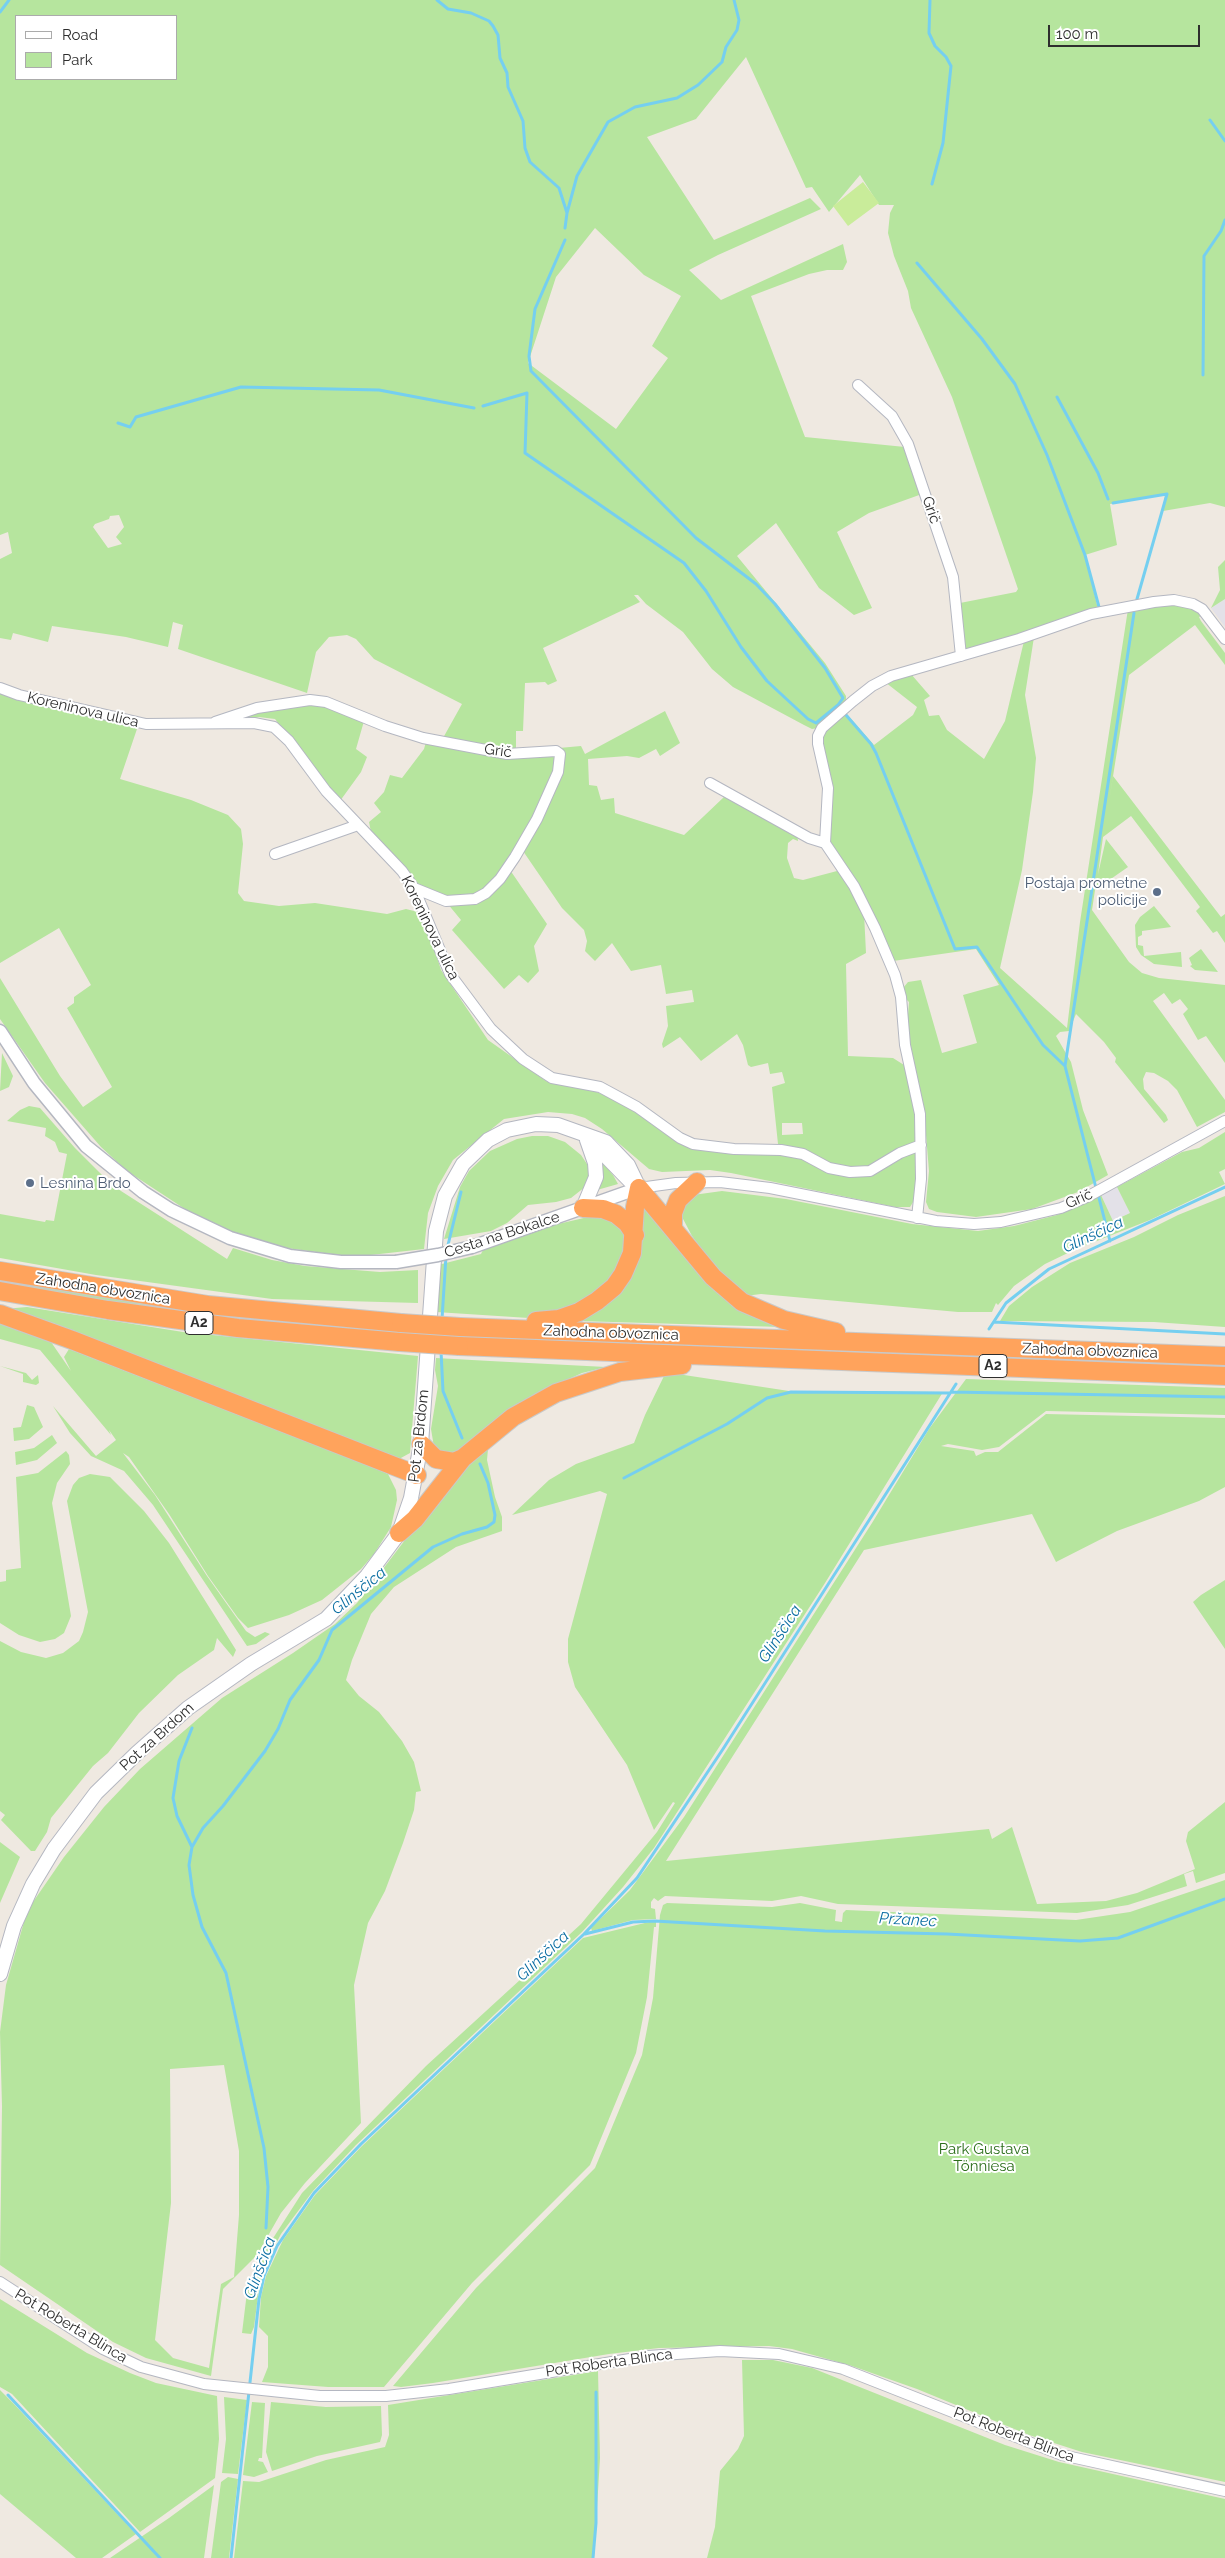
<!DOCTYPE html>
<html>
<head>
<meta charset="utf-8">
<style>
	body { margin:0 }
	#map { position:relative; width:1225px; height:2558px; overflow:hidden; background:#efe9e1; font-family:Raleway,sans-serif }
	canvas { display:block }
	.legend { position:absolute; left:15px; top:15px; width:162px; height:65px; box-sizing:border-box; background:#fff; border:1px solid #ababab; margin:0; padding:6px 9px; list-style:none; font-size:15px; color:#2e2e2e }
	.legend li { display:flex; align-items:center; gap:10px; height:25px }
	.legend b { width:25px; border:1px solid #ababab }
	.scale { position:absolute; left:1048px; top:25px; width:152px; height:22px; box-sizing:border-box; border:2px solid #2e2e2e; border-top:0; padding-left:6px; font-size:15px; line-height:18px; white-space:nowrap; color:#2e2e2e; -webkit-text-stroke:4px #fff; paint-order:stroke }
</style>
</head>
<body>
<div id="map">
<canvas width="1225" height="2558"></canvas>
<ul class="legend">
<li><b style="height:6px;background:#fff"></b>Road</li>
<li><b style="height:14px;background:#b6e59e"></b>Park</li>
</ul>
<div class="scale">100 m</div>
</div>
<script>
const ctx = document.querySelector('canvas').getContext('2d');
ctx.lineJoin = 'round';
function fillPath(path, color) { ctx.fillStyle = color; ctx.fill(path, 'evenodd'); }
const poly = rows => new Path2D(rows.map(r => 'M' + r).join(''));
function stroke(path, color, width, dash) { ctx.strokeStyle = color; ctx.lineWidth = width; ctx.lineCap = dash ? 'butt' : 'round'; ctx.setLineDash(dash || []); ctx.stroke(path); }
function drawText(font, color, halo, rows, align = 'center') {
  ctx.font = font + ' Raleway,sans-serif'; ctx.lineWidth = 4; ctx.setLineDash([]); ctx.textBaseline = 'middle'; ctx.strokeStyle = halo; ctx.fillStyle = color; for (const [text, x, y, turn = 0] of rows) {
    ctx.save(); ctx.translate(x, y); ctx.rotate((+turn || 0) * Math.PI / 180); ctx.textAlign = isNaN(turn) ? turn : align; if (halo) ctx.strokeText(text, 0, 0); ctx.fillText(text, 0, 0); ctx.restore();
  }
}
const industrial = poly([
	[1225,599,1225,627,1211,608],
	[1117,1187,1130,1213,1113,1221,1101,1195]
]);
const green = poly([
	[0,0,1225,0,1225,507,1210,503,1163,511,1165,495,1110,504,1117,545,1085,555,1098,609,1023,635,967,649,965,647,960,603,1016,592,1018,589,952,397,911,308,908,291,894,256,888,233,890,213,894,205,879,205,860,175,829,212,812,187,806,188,746,57,696,119,647,137,714,240,810,198,821,209,718,255,689,270,721,300,843,244,847,262,843,270,827,270,809,274,751,296,805,437,905,447,922,494,869,513,837,532,872,608,854,615,819,588,776,523,737,556,825,663,846,696,846,703,818,728,812,729,804,725,733,687,712,669,683,632,646,604,638,595,634,595,640,602,543,648,557,681,548,685,545,682,525,683,523,731,516,731,516,752,443,738,462,704,374,659,356,639,347,635,329,637,316,652,307,693,178,649,183,625,173,622,168,647,126,637,52,626,48,642,13,633,11,640,0,638,0,559,12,553,8,532,0,535],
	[16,16,176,16,176,79,16,79],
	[595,228,644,275,681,296,652,346,668,358,616,429,528,363,556,277],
	[119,515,124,527,116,537,122,544,108,548,93,527,95,524,109,519,110,516],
	[1225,560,1225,599,1211,608,1220,590,1218,567],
	[1176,603,1196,610,1201,616,1199,617,1201,621,1225,653,1225,665,1195,625,1129,675,1108,808,1113,776,1221,917,1225,914,1225,943,1217,931,1213,933,1196,911,1200,907,1131,816,1103,837,1098,874,1106,839,1128,867,1095,890,1092,910,1129,962,1142,973,1159,978,1225,985,1225,1063,1206,1036,1198,1040,1183,1014,1188,1009,1180,999,1172,1004,1164,993,1153,1001,1225,1100,1225,1112,1197,1127,1177,1090,1168,1081,1154,1073,1146,1072,1143,1079,1144,1089,1166,1115,1168,1120,1164,1123,1115,1062,1116,1058,1104,1042,1076,1014,1069,1031,1060,1032,1056,1036,1071,1062,1083,1110,1108,1175,1078,1192,1032,1209,976,1217,937,1212,929,1209,926,1202,929,1171,925,1123,910,1045,907,1027,909,1002,904,997,903,988,908,982,921,980,942,1053,977,1043,963,995,999,985,976,949,893,961,828,839,821,744,823,733,846,713,874,745,913,715,917,707,885,682,911,674,930,696,924,700,929,716,939,715,947,730,984,759,1005,721,1024,641,1034,637,1025,695,1036,758,1033,792,1022,870,1000,968,1067,1028,1080,922,1128,609],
	[0,693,138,726,120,779,191,800,228,815,241,829,243,844,238,893,244,901,279,906,315,903,387,914,406,909,418,912,427,925,441,970,488,1040,546,1081,588,1089,610,1097,692,1147,763,1151,802,1158,849,1176,913,1152,919,1155,915,1199,910,1207,895,1207,731,1173,710,1170,662,1172,649,1169,602,1129,585,1118,572,1114,548,1112,504,1119,453,1160,438,1186,428,1213,424,1249,362,1256,339,1255,286,1248,232,1232,188,1211,127,1171,101,1147,45,1083,0,1019,0,978,60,1076,83,1107,112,1087,67,1008,74,1003,74,997,91,985,59,928,0,963],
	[305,704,325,705,364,721,356,749,367,757,361,772,340,801,275,719,259,717,241,721,243,714],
	[665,711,680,743,660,756,656,749,639,758,627,756,588,759,589,785,597,786,601,800,614,798,615,813,684,835,724,797,797,833,798,841,793,839,788,843,787,858,794,878,803,880,837,871,855,893,864,913,866,953,846,964,848,1056,893,1058,904,1065,917,1108,916,1142,868,1169,837,1167,778,1144,772,1087,785,1083,782,1072,770,1074,768,1063,751,1067,748,1065,743,1045,737,1034,701,1061,680,1037,663,1048,662,1044,668,1026,666,1006,694,1002,692,990,666,994,661,965,631,971,612,943,595,961,585,951,587,941,584,930,562,908,523,851,561,772,565,760,564,752,559,748,581,746,585,754],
	[782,1123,802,1123,803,1134,782,1135],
	[426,742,551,755,558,761,543,800,507,864,482,891,474,895,462,898,439,896,417,884,371,832,369,822,381,812,374,803,384,792,390,775,402,778,424,749],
	[510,870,547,924,534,946,539,971,528,983,519,975,504,989,452,930,461,920,447,903,471,902],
	[1154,906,1171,927,1142,931,1142,935,1138,937,1138,945,1143,946,1144,956,1181,952,1182,967,1154,964,1141,955,1136,947,1135,925,1140,917],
	[1201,949,1218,972,1195,970,1190,966,1192,965,1189,958],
	[2,1053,13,1076,9,1087,0,1091],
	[29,1106,40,1108,75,1148,105,1178,121,1191,227,1259,233,1248,272,1260,305,1266,380,1272,418,1270,418,1303,272,1299,96,1275,0,1258,0,1214,45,1222,46,1220,54,1221,67,1154,59,1152,55,1142,45,1136,46,1128,7,1121,20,1110],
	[1225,1132,1225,1169,1219,1172,1225,1184,1150,1220,1074,1250,1045,1264,1014,1286,998,1305,996,1303,992,1312,958,1312,761,1294,745,1296,725,1277,706,1255,692,1236,681,1215,684,1202,693,1195,722,1191,786,1199,912,1224,978,1231,1014,1226,1057,1215,1101,1195,1113,1221,1130,1213,1117,1187,1182,1152,1199,1148],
	[532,1136,548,1136,565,1142,581,1155,589,1167,590,1178,585,1187,571,1198,556,1202,528,1205,507,1223,491,1231,444,1239,460,1187,469,1171,490,1151,517,1139],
	[599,1162,602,1162,613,1175,618,1184,597,1190],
	[1225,1196,1225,1327,1154,1322,1000,1321,1009,1306,1032,1287,1070,1263,1134,1237,1178,1215],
	[641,1204,692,1264,782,1327,579,1321,609,1298],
	[601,1214,609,1215,629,1240,613,1280,582,1306,529,1318,436,1312,438,1265,481,1254,483,1250,558,1224],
	[0,1279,206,1312,400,1330,400,1336,206,1317,0,1283],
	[27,1307,183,1332,418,1356,410,1453,399,1459,4,1309],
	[0,1323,51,1342,71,1371,64,1357,69,1349,377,1469,388,1474,396,1490,397,1500,391,1527,374,1554,361,1569,322,1600,289,1615,248,1628,238,1618,208,1576,169,1514,129,1457,123,1453,155,1495,207,1576,246,1631,255,1637,265,1632,270,1634,256,1644,247,1646,153,1505,124,1471,91,1456,70,1433,53,1406,96,1456,116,1440,109,1430,111,1435,40,1350,0,1339],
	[436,1358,490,1361,606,1367,582,1373,560,1383,503,1415,461,1450,450,1454,438,1452,434,1447,431,1429,438,1386,435,1370],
	[0,1366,26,1373,32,1380,38,1375,39,1383,36,1385,23,1382,23,1374],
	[671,1373,789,1391,943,1392,825,1583,654,1848,623,1887,582,1932,356,2145,313,2191,281,2234,269,2257,259,2288,254,2327,251,2334,242,2333,247,2292,261,2257,302,2193,426,2066,581,1924,657,1832,675,1803,673,1802,654,1830,627,1765,575,1687,568,1662,568,1639,607,1494,600,1491,512,1515,549,1480,576,1464,634,1443,645,1415,665,1374],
	[966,1379,1225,1388,1225,1415,1046,1411,999,1447,982,1450,948,1444,941,1446,974,1451,976,1456,985,1452,998,1452,1046,1414,1225,1418,1225,1487,1199,1501,1117,1531,1056,1562,1032,1514,864,1550,666,1861,989,1829,992,1839,1012,1827,1037,1904,1106,1901,1137,1893,1195,1869,1186,1841,1188,1832,1225,1802,1225,1873,1196,1883,1193,1871,1184,1874,1187,1886,1128,1905,1077,1913,838,1904,801,1896,772,1901,665,1896,658,1901,654,1898,651,1902,651,1908,655,1909,656,1919,633,1920,592,1931,591,1928,630,1890,684,1817,872,1523,929,1429],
	[27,1405,34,1407,43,1427,29,1439,14,1441,13,1428,21,1427],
	[52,1435,57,1443,37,1460,16,1465,15,1452,34,1448],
	[488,1449,487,1460,495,1497,502,1517,502,1531,456,1547,394,1587,371,1614,352,1660,346,1680,359,1696,379,1712,402,1741,414,1762,421,1791,416,1792,414,1810,403,1843,385,1891,368,1923,354,1985,361,2123,305,2183,281,2213,257,2255,223,2289,211,2376,146,2358,113,2342,0,2265,2,2106,0,2032,6,1985,24,1922,33,1902,64,1857,104,1807,140,1769,222,1698,293,1653,335,1624,357,1603,418,1523,479,1450],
	[224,2065,239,2151,239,2215,234,2277,221,2284,209,2368,173,2358,155,2340,171,2203,170,2069],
	[66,1451,69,1455,70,1464,57,1483,52,1503,71,1616,64,1633,55,1639,40,1642,19,1635,0,1623,0,1582,6,1581,6,1570,21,1568,16,1477,38,1473],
	[90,1474,110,1477,144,1511,169,1543,236,1650,233,1657,217,1638,214,1650,178,1675,139,1713,108,1753,93,1766,51,1818,47,1832,35,1851,31,1851,1,1820,5,1815,0,1811,0,1641,21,1652,46,1658,63,1653,79,1641,83,1632,88,1612,67,1501,73,1485,79,1478],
	[1225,1580,1225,1649,1193,1602,1201,1595],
	[0,1842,20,1857,0,1903],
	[1225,1880,1225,2482,1082,2452,1029,2435,917,2389,852,2366,792,2349,769,2346,659,2348,609,2354,433,2383,401,2387,393,2386,476,2288,595,2168,642,2055,653,1998,660,1915,663,1905,667,1903,772,1907,800,1903,836,1910,835,1921,842,1922,843,1913,846,1910,1076,1920,1130,1912],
	[649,1922,656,1922,656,1927,654,1927,647,1997,636,2053,590,2165,472,2283,384,2387,328,2387,262,2382,268,2367,268,2336,259,2327,261,2297,266,2276,283,2240,315,2195,362,2146,583,1938],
	[0,2299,87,2353,130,2373,156,2383,217,2396,219,2439,215,2478,140,2532,12,2394,0,2387],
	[742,2360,773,2360,812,2368,1005,2445,1059,2462,1225,2499,1225,2558,707,2558,715,2527,720,2471,738,2449,744,2436],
	[598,2371,600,2458,594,2558,234,2558,243,2481,259,2482,326,2460,385,2447,389,2435,388,2405],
	[0,2390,13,2403,136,2534,102,2558,76,2558,0,2494],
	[224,2397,247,2400,238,2474,222,2473,226,2439],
	[252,2402,265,2403,262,2458,259,2458,258,2461,263,2462,268,2472,254,2477,243,2475],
	[271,2402,326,2407,381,2406,382,2435,380,2442,317,2456,272,2471,266,2452],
	[228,2477,238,2479,229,2558,211,2558,221,2482],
	[214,2485,204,2558,110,2558,169,2518]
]);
const pitch = poly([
	[863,182,879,203,848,226,833,206]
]);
const stream = poly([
	[437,0,448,9,471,13,489,21,493,26,498,35,500,58,507,73,508,87,523,121,525,148,530,162,559,188,567,213,565,228],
	[930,0,929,33,935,46,946,57,951,66,943,143,932,184],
	[0,12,9,0],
	[1210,120,1225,141],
	[567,213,577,176,608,122,635,107,677,98,698,85,722,62,726,47,737,30,739,20,734,0],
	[565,240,535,309,529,356,531,371,696,538,756,584,775,604,825,668,843,698,838,705],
	[917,263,982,339,1015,384,1047,455,1085,555,1099,607],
	[1203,375,1204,256,1221,231,1225,220],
	[1057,397,1098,473,1108,499],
	[483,406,527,393,525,453,684,563,706,591,741,647,767,681,808,719,816,723,838,705,839,707],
	[118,423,130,427,136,417,241,387,379,390,474,408],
	[1113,503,1167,494,1137,599],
	[846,715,871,744,876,753,955,949,977,947,1043,1045,1065,1066,1096,1188],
	[1065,1066,1134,613],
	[1098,1194,1110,1241],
	[447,1249,461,1192],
	[442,1319,446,1256],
	[994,1322,1225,1334],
	[989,1329,1006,1303,1049,1269,1225,1187],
	[441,1351,443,1391,462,1438],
	[951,1392,1225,1397],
	[624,1478,727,1424,767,1398,791,1392,949,1393],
	[192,1728,179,1761,173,1798,177,1816,192,1847],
	[585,1934,633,1922,655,1921,825,1931,947,1934,1080,1941,1118,1938,1225,1899],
	[266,2228,268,2187,264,2148,226,1973,202,1927,193,1895,189,1865,192,1847,203,1828,223,1806,265,1751,278,1729,290,1700,319,1660,332,1630,433,1547,462,1534,487,1527,494,1522,495,1515,488,1483,480,1464],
	[8,2395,160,2558],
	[231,2558,259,2299,264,2276,277,2246,314,2193,361,2144,584,1934,637,1878,723,1749,956,1384],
	[593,2558,596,2523,596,2392]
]);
const minor = poly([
	[858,385,892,416,908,444,953,577,961,656],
	[0,688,19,695,146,724,254,723,274,727,289,741,326,791,402,871,414,888,450,974,491,1029,523,1059,552,1078,600,1087,637,1107,680,1138,693,1144,734,1149,781,1150,803,1154,829,1168,850,1172,870,1171,900,1153,921,1145],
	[215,722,257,708,310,700,326,702,385,726,423,738,507,754,556,751,560,754,558,772,537,819,515,857,500,879,486,893,475,899,446,901,414,888],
	[710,783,809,838,825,843,854,886,875,928,895,975,901,997,905,1045,920,1114,921,1179,917,1218],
	[825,843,828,788,818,744,818,736,822,728,853,701,872,686,891,676,1019,639,1091,614,1154,602,1174,600,1193,604,1202,609,1225,639],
	[275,854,358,825],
	[639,1188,676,1183,720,1182,770,1188,936,1221,974,1224,1001,1222,1061,1208,1087,1197,1225,1121],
	[0,2282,103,2349,141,2367,204,2384,320,2396,386,2396,449,2389,648,2356,720,2351,779,2354,843,2369,1062,2455,1225,2491]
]);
const tertiary = poly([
	[0,1031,34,1083,86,1146,143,1192,171,1210,230,1238,290,1256,341,1262,396,1262],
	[472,1247,639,1188]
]);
const secondary = poly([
	[592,1142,633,1184],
	[583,1208,596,1177,595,1163,587,1140],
	[0,1974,14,1926,33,1884,54,1849,96,1793,137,1753,188,1708,251,1664,326,1619,367,1576,399,1533,411,1498,421,1444,436,1231,445,1196,463,1164,488,1140,507,1130,536,1124,558,1125,606,1142,628,1165,639,1188]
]);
const motorway = poly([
	[639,1188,713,1277,742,1302,784,1320,836,1332],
	[583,1208,603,1209,616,1214,627,1223,635,1235],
	[673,1229,673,1213,678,1200,697,1182],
	[0,1271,208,1305,401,1323],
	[0,1291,108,1310,238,1328,400,1342],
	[0,1314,72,1340,417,1475],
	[536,1321,559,1319,579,1312,597,1301,614,1287,623,1274,632,1253,635,1207,639,1188],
	[460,1327,1225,1356],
	[459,1346,1225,1376],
	[421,1444,436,1459,454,1462,463,1458,513,1417,556,1393,620,1372,682,1365],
	[399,1533,415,1519,463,1458]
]);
const tertiaryBridge = poly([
	[396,1262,438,1255,472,1247]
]);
const motorwayBridge = poly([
	[401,1323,460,1327],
	[400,1342,459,1346]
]);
const markers = [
	[1157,892,5,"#5c6f8a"],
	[30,1183,5,"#5c6f8a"]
];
const shields = [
	[199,1323,28],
	[993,1366,28]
];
const shieldNames = [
	["A2",199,1323],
	["A2",993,1366]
];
const streetNames = [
	["Grič",931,510,71],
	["Koreninova ulica",83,710,13],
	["Grič",498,751,7],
	["Koreninova ulica",430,928,64],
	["Grič",1079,1199,-24],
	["Cesta na Bokalce",502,1235,-18],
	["Zahodna obvoznica",103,1289,9],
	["Zahodna obvoznica",611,1333,2],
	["Zahodna obvoznica",1090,1351,2],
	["Pot za Brdom",419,1436,-84],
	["Pot za Brdom",157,1737,-42],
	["Pot Roberta Blinca",71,2326,31],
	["Pot Roberta Blinca",609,2363,-8],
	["Pot Roberta Blinca",1014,2435,21]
];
const serviceNames = [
	["Postaja prometne",1147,883],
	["policije",1147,900],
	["Lesnina Brdo",40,1183,"left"]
];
const parkNames = [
	["Park Gustava",984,2149],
	["Tönniesa",984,2166]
];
const waterNames = [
	["Glinščica",1093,1235,-25],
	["Glinščica",359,1591,-39],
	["Glinščica",780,1634,-57],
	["Pržanec",908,1920,3],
	["Glinščica",543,1956,-43],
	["Glinščica",260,2268,-70]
];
fillPath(industrial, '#e3e1e8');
fillPath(green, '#b6e59e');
fillPath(pitch, '#c9ec9a');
stroke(stream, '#75cff0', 3);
stroke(minor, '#b4b7c1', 12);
stroke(tertiary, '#b4b7c1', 15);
stroke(secondary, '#b4b7c1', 16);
stroke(motorway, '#c9c9c9', 20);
stroke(minor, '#fff', 10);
stroke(tertiary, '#fff', 12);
stroke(secondary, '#fff', 14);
stroke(motorway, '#ffa35c', 18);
stroke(tertiaryBridge, '#b4b7c1', 15, []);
stroke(motorwayBridge, '#c9c9c9', 20, []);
stroke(tertiaryBridge, '#fff', 12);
stroke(motorwayBridge, '#ffa35c', 18);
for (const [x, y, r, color] of markers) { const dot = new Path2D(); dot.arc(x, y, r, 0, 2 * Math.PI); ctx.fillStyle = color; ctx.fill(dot); stroke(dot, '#fff', 2); }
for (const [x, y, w] of shields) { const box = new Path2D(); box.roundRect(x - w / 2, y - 11.5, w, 23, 4); ctx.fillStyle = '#fff'; ctx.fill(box); stroke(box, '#2e2e2e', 1); }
drawText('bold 14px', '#2e2e2e', null, shieldNames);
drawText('15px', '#2e2e2e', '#fff', streetNames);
drawText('15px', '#4e5e75', '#fff', serviceNames, 'right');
drawText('15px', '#2c6e1b', '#fff', parkNames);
drawText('italic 16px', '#0d6fa3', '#fff', waterNames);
</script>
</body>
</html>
